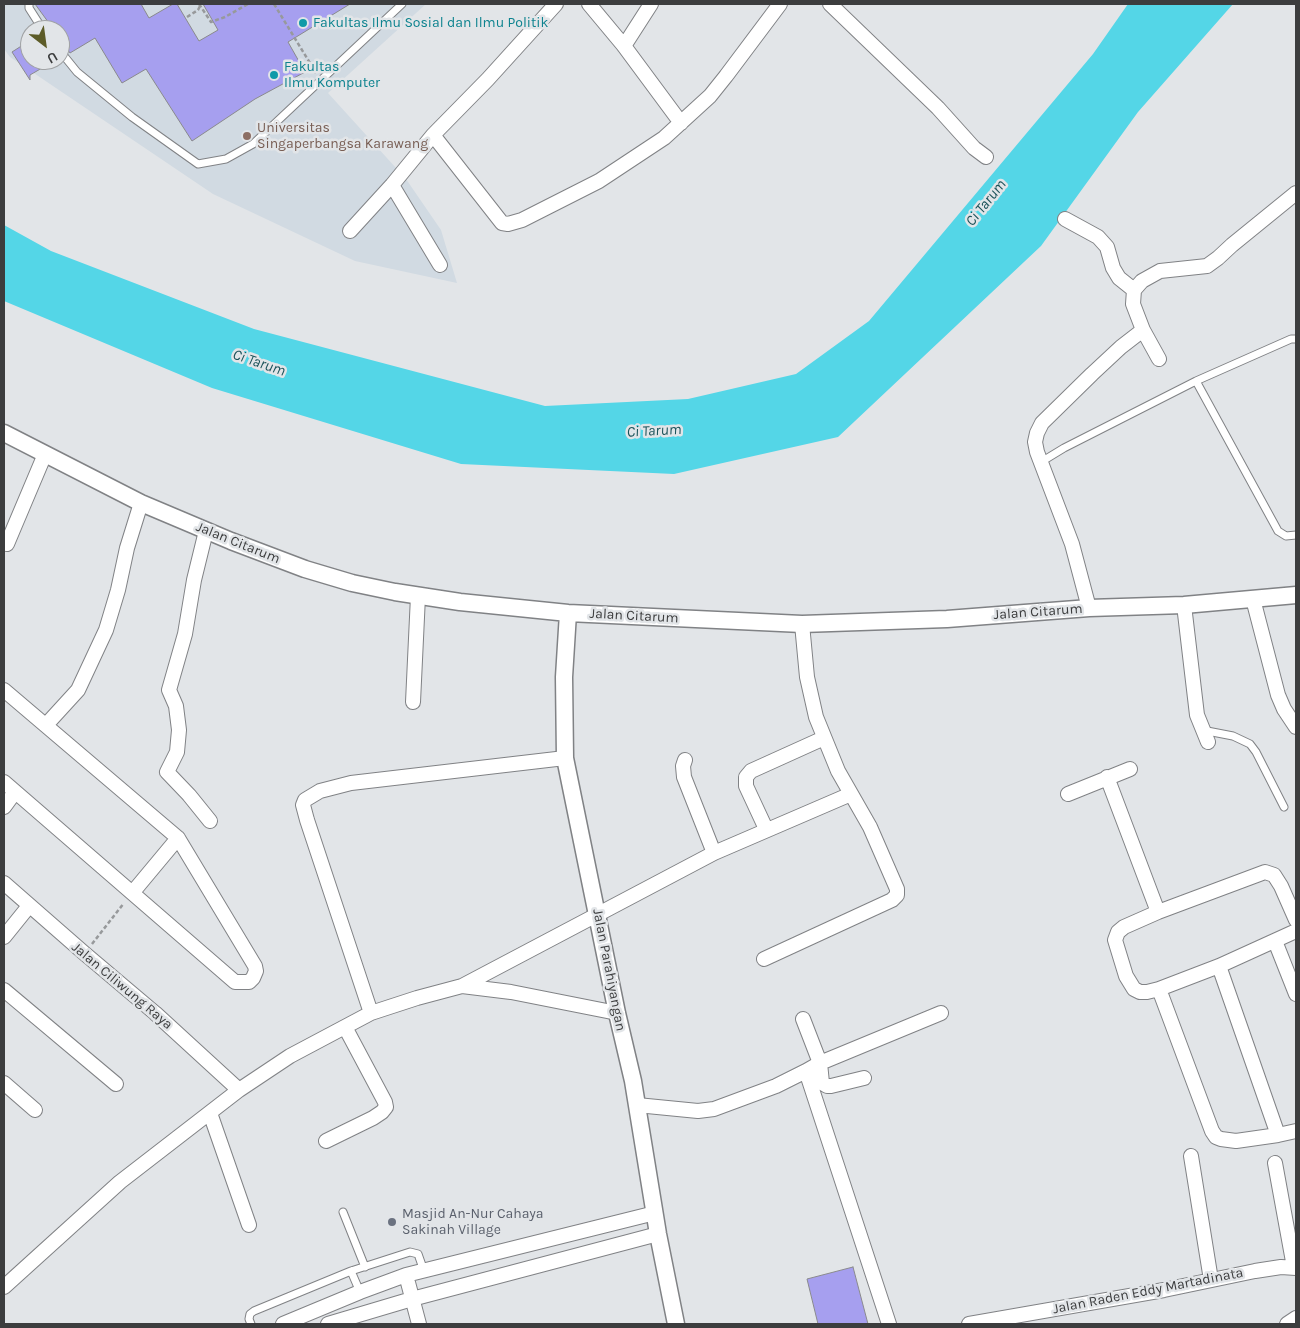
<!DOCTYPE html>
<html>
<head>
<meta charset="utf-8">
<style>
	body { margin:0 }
	#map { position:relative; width:1300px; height:1328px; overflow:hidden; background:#e2e5e8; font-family:Karla,sans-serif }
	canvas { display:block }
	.frame { position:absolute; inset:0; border:5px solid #3c3d3e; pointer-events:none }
	.north { position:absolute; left:20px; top:20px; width:50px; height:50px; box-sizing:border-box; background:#e2e5e8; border:1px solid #a0a2a4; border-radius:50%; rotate:150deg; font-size:14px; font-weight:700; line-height:20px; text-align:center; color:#3c3d3e }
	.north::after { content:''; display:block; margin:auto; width:18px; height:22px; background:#5d5c28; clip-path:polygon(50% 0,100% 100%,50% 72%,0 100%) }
</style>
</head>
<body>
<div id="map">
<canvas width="1300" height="1328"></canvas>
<div class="frame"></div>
<div class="north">U</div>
</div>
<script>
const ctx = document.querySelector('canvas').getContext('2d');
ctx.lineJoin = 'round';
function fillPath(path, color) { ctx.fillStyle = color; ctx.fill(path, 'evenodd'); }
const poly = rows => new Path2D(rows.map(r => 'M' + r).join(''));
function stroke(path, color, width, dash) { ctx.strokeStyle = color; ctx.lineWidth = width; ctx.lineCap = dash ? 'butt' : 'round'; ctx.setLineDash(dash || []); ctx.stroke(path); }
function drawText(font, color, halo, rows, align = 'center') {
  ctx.font = font + ' Karla,sans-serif'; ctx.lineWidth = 5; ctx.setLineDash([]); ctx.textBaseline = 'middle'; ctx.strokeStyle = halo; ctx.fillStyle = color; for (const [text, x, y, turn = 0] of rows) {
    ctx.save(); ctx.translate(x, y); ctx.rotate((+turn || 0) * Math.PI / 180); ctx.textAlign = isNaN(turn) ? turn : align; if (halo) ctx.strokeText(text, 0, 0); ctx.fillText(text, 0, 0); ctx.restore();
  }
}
const built = poly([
	[4,4,426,4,328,93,406,179,441,230,457,283,355,261,213,194,10,57,4,49],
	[30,30,60,30,60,60,30,60]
]);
const water = poly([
	[1128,4,1233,4,1138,112,1041,246,838,437,674,474,461,464,212,388,4,301,4,225,51,251,254,329,545,406,688,399,796,374,869,321,1093,54]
]);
const building = poly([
	[35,4,141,4,149,18,173,4,177,4,199,41,218,30,203,4,350,4,288,42,305,72,255,99,192,141,146,69,122,83,95,38,70,53,60,39,60,30,54,30,35,4],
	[26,43,30,49,30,60,37,60,42,68,30,75,30,80,12,52,26,43],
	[853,1267,868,1324,818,1324,807,1279,853,1267]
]);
const path = poly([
	[199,4,211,22,225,17,248,4],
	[274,4,316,73],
	[187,17,198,10,200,6],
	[92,944,124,903]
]);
const service = poly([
	[29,4,29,8,43,30],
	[60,51,77,72,132,117,198,164,226,159,253,144,402,4],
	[1196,381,1278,531,1286,536,1296,535],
	[1041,462,1064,448,1196,381,1291,339,1296,339],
	[1202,730,1233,736,1250,744,1256,752,1284,807],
	[343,1212,365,1267],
	[351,1271,360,1292],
	[251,1324,249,1319,250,1314,254,1311,351,1271,410,1252,418,1254,424,1271]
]);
const minor = poly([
	[589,4,624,46,681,123],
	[830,4,938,108,974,148,986,157],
	[624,46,651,4],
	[433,135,502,223,508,224,522,220,599,181,664,138,710,96,726,76,780,4],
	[392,185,440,265],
	[1065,219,1098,237,1107,247,1113,268,1119,278,1134,290],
	[350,231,392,185,433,135,488,79,556,4],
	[1143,330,1159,359],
	[206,531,194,580,185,634,169,690,176,706,179,730,177,752,167,772,189,795,210,821],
	[7,544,45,454],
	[1253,599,1278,695,1284,709,1296,727],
	[1184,605,1197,715,1208,742],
	[1089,608,1072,544,1037,452,1035,442,1037,433,1042,423,1092,374,1121,347,1143,330,1133,304,1134,290,1142,281,1160,271,1207,266,1218,258,1232,245,1296,193],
	[4,690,178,838,255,966,256,971,253,978,249,982,235,982,4,782],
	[413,702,418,596],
	[46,725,78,690,106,630,118,590,127,548,141,503],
	[685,760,683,766,684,777,714,853],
	[1107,777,1158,912],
	[1068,794,1130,769],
	[4,807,15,792],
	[766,829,746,786,746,777,751,771,824,738],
	[4,883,84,953,155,1013,239,1090],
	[133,892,178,838],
	[1296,920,1281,886,1274,875,1265,872,1158,912,1124,927,1118,932,1115,940,1126,976,1134,989,1140,992,1147,992,1159,989,1219,966,1296,931],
	[4,937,29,906],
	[1275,941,1296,994],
	[764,959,892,900,897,895,897,889,870,827,838,771,816,717,807,677,802,624],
	[1219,966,1278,1135,1296,1131],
	[462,986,511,992,617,1013],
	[1159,989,1212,1131,1216,1137,1221,1139,1236,1141,1278,1135],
	[4,990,116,1084],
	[371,1013,307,820,303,805,305,800,320,791,351,783,565,758],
	[803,1019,820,1063,822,1083,827,1086,831,1086,864,1078],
	[806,1071,820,1063,941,1013],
	[4,1083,35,1110],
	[637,1105,698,1111,714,1109,776,1086,806,1071,889,1324],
	[210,1113,249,1225],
	[326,1141,373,1118,382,1112,386,1107,385,1102,345,1027],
	[1191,1156,1211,1280],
	[1275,1163,1294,1267],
	[406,1275,419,1324],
	[4,1287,120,1182,239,1090,290,1056,371,1013,417,998,462,986,714,853,851,794],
	[283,1324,360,1292,406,1275,655,1213],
	[328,1324,412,1299,658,1234],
	[969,1324,1164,1290,1255,1271,1281,1267,1296,1268],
	[1287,1324,1296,1318]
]);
const tertiary = poly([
	[4,433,141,503,231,541,305,569,352,583,395,592,460,602,568,613,802,624,947,619,1089,608,1184,605,1296,595],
	[568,613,564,677,565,758,617,1013,633,1081,658,1234,676,1324]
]);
const markers = [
	[303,23,5,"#0f9aa8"],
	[274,75,5,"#0f9aa8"],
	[247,136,5,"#8d6e63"],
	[392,1222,5,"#6b7280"]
];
const cultureNames = [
	["Fakultas Ilmu Sosial dan Ilmu Politik",313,23],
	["Fakultas",284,67],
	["Ilmu Komputer",284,83]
];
const educationNames = [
	["Universitas",257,128],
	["Singaperbangsa Karawang",257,144]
];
const streetNames = [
	["Jalan Citarum",238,543,22],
	["Jalan Citarum",1038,612,-4],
	["Jalan Citarum",634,616,3],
	["Jalan Parahiyangan",609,970,79],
	["Jalan Ciliwung Raya",122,986,40],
	["Jalan Raden Eddy Martadinata",1148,1291,-11]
];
const worshipNames = [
	["Masjid An-Nur Cahaya",402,1214],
	["Sakinah Village",402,1230]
];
const waterNames = [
	["Ci Tarum",986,203,-51],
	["Ci Tarum",259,363,19],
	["Ci Tarum",654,431,-3]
];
fillPath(built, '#d1dae2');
fillPath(water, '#54d6e7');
fillPath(building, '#a69fef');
stroke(building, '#8a8a8d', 1);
stroke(service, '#808285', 9);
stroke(minor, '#808285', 16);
stroke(tertiary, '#808285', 19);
stroke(path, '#97999b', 2.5, [4, 2.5]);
stroke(service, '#fff', 7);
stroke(minor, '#fff', 14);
stroke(tertiary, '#fff', 16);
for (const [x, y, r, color] of markers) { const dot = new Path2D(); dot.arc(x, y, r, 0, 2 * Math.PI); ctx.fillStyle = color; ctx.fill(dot); stroke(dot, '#e2e5e8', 2); }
drawText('14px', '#0d838f', '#e2e5e8', cultureNames, 'left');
drawText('14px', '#785e54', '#e2e5e8', educationNames, 'left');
drawText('14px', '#3c3d3e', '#e2e5e8', streetNames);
drawText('14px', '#5b616d', '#e2e5e8', worshipNames, 'left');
drawText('italic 15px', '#1a5259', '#e2e5e8', waterNames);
</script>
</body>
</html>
